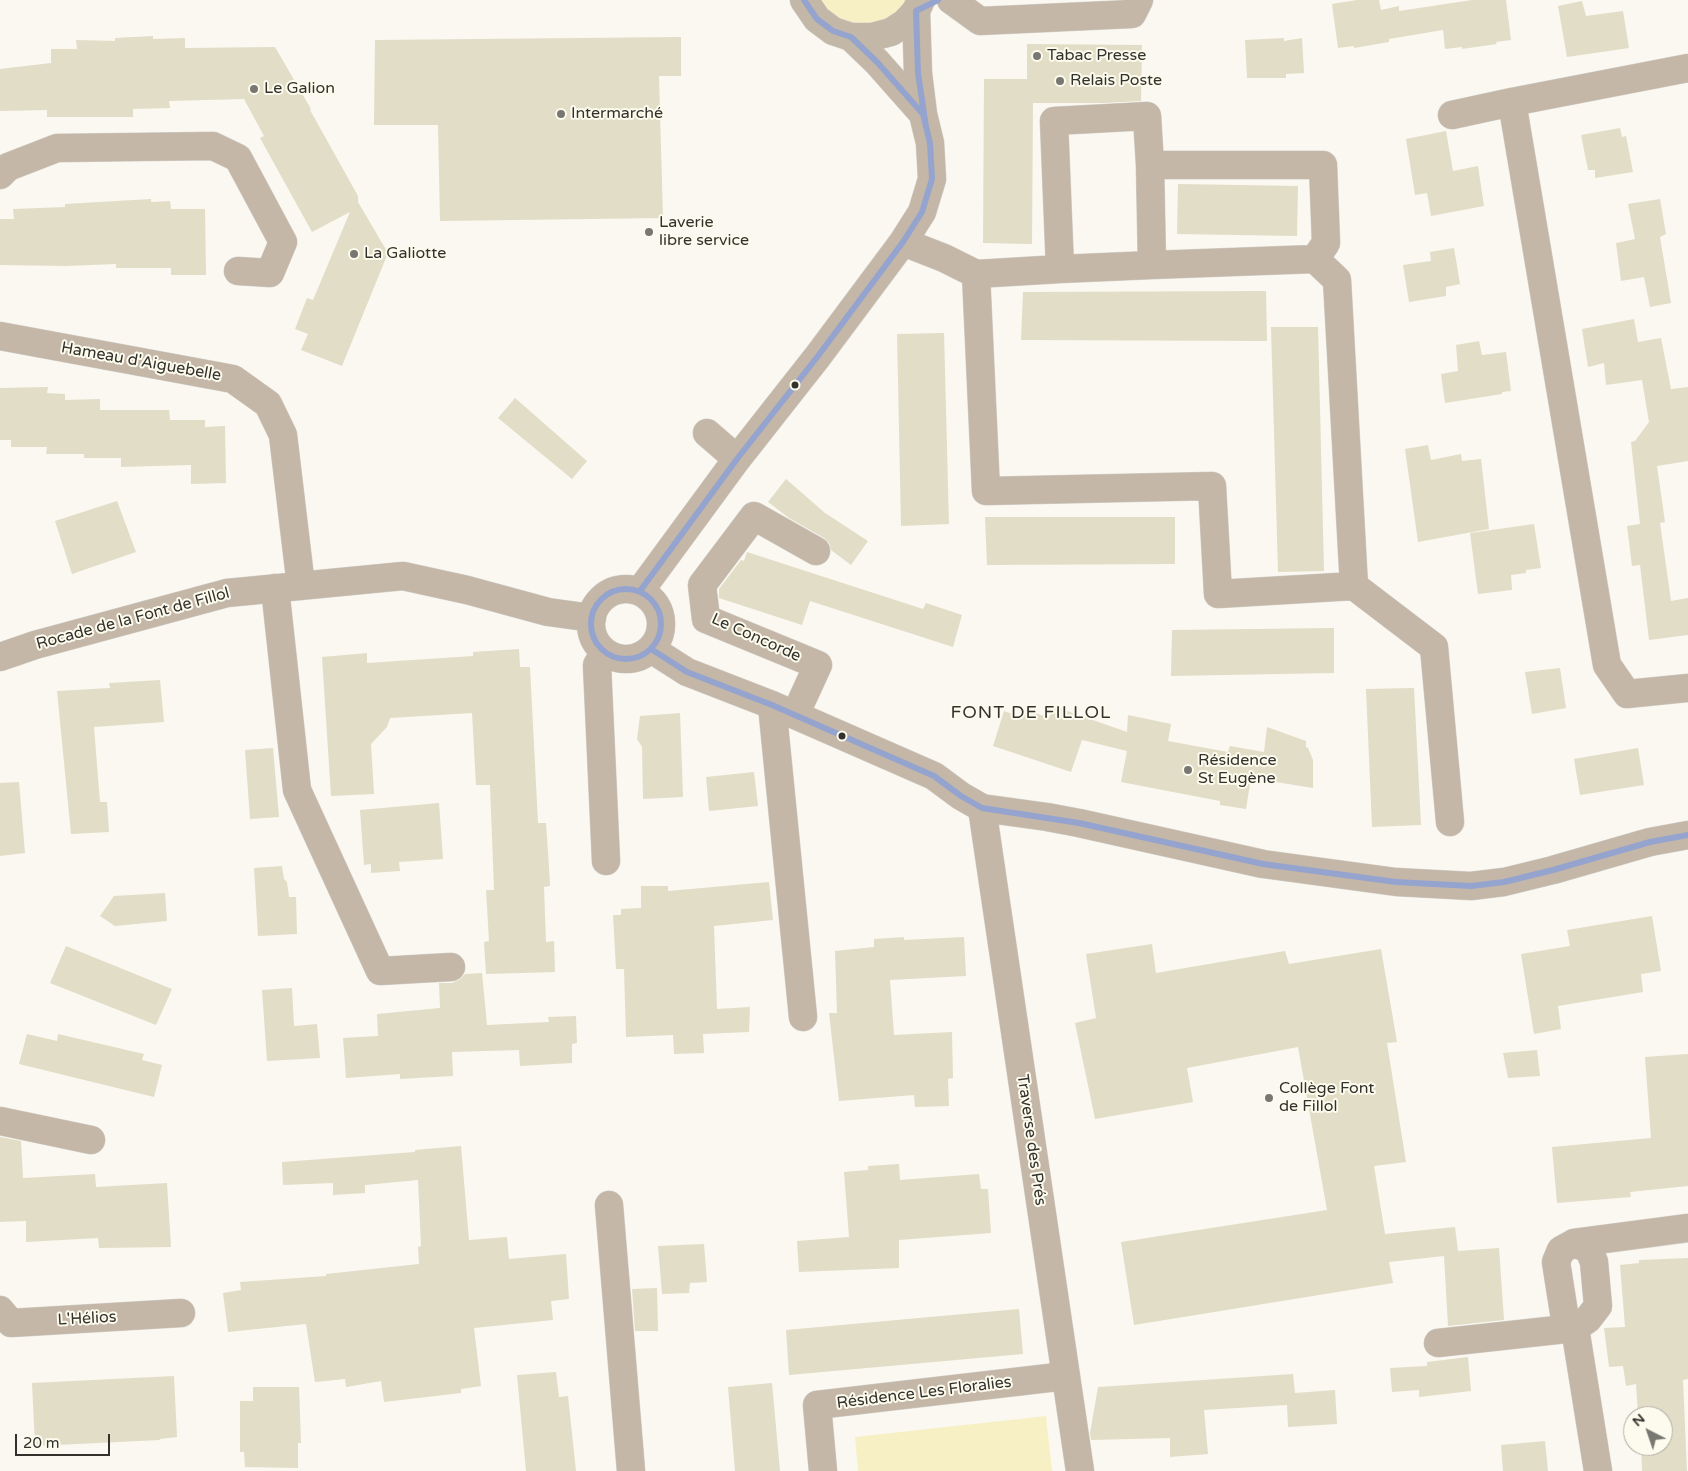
<!DOCTYPE html>
<html>
<head>
<meta charset="utf-8">
<style>
	body { margin:0 }
	#map { position:relative; width:1688px; height:1471px; overflow:hidden; background:#faf8f0; font-family:"Varela Round",sans-serif }
	canvas { display:block }
	.north { position:absolute; left:1623px; top:1406px; width:50px; height:50px; box-sizing:border-box; background:#fdfbed; border:1px solid #acaaa0; border-radius:50%; rotate:319deg; font-size:14px; font-weight:700; line-height:20px; text-align:center; color:#32312c }
	.north::after { content:''; display:block; margin:auto; width:18px; height:22px; background:#787771; clip-path:polygon(50% 0,100% 100%,50% 72%,0 100%) }
	.scale { position:absolute; left:15px; top:1434px; width:95px; height:22px; box-sizing:border-box; border:2px solid #32312c; border-top:0; padding-left:6px; font-size:15px; line-height:18px; white-space:nowrap; color:#32312c; -webkit-text-stroke:4px #fdfbed; paint-order:stroke }
</style>
</head>
<body>
<div id="map">
<canvas width="1688" height="1471"></canvas>
<div class="north">N</div>
<div class="scale">20 m</div>
</div>
<script>
const ctx = document.querySelector('canvas').getContext('2d');
ctx.lineJoin = 'round';
function fillPath(path, color) { ctx.fillStyle = color; ctx.fill(path, 'evenodd'); }
const poly = rows => new Path2D(rows.map(r => 'M' + r).join(''));
function stroke(path, color, width, dash) { ctx.strokeStyle = color; ctx.lineWidth = width; ctx.lineCap = dash ? 'butt' : 'round'; ctx.setLineDash(dash || []); ctx.stroke(path); }
function drawText(font, color, halo, rows, align = 'center') {
  ctx.font = font + ' "Varela Round",sans-serif'; ctx.lineWidth = 4; ctx.setLineDash([]); ctx.textBaseline = 'middle'; ctx.strokeStyle = halo; ctx.fillStyle = color; for (const [text, x, y, turn = 0] of rows) {
    ctx.save(); ctx.translate(x, y); ctx.rotate((+turn || 0) * Math.PI / 180); ctx.textAlign = isNaN(turn) ? turn : align; if (halo) ctx.strokeText(text, 0, 0); ctx.fillText(text, 0, 0); ctx.restore();
  }
}
const green = poly([
	[804,0,921,0,872,37],
	[1046,1416,1052,1471,858,1471,855,1437]
]);
const building = poly([
	[1357,0,1379,0,1381,10,1399,6,1399,11,1472,0,1506,0,1511,40,1496,42,1497,44,1462,49,1462,47,1445,49,1443,30,1389,39,1389,42,1354,48,1354,46,1338,48,1332,4],
	[1582,1,1586,16,1623,11,1629,48,1567,57,1558,6],
	[153,36,153,39,185,38,185,48,275,47,311,109,310,110,358,196,358,202,388,253,342,366,301,350,308,334,295,329,307,298,313,300,350,212,312,232,260,138,264,136,244,99,169,101,170,108,133,109,133,117,47,117,47,110,0,111,0,69,51,63,51,49,77,49,76,40,115,41,115,38],
	[681,37,681,76,659,76,663,218,440,221,438,125,374,125,375,40],
	[1284,38,1284,41,1302,38,1304,73,1286,74,1286,78,1247,78,1245,40],
	[1027,44,1142,45,1141,101,1104,103,1033,103,1032,244,983,243,984,79,1027,79],
	[1620,128,1622,137,1626,136,1633,172,1595,178,1595,170,1588,170,1581,135],
	[1446,131,1453,171,1478,166,1484,206,1431,216,1427,193,1415,195,1406,139],
	[1178,184,1298,186,1297,236,1177,234],
	[151,199,151,202,170,201,171,209,205,209,206,275,171,275,171,268,116,268,116,264,66,266,0,265,0,219,14,219,13,209,65,207,65,204],
	[1660,199,1666,234,1660,237,1671,303,1650,307,1644,277,1621,281,1616,243,1635,239,1628,204],
	[1454,248,1460,284,1446,287,1446,296,1409,302,1403,265,1431,261,1430,252],
	[1266,291,1267,341,1021,340,1023,292],
	[1634,319,1638,342,1661,338,1671,389,1688,387,1688,461,1657,466,1665,522,1660,523,1671,601,1688,598,1688,635,1649,640,1640,565,1632,566,1627,526,1640,524,1631,442,1635,441,1649,422,1642,380,1606,385,1604,363,1588,367,1582,329],
	[1271,327,1318,327,1324,571,1278,572],
	[944,333,949,524,901,526,897,334],
	[1479,341,1482,355,1506,352,1511,391,1502,392,1502,394,1445,403,1441,374,1458,371,1456,345],
	[48,387,47,393,65,394,65,400,100,399,100,410,169,410,170,420,205,420,205,427,225,426,226,483,191,484,191,465,121,467,121,458,84,458,84,454,46,454,47,447,11,447,11,440,0,440,0,388],
	[515,398,587,461,572,479,498,418],
	[1428,445,1431,460,1461,454,1462,461,1481,459,1489,529,1418,542,1405,449],
	[786,479,825,513,868,541,851,565,831,550,829,543,824,538,789,518,768,502],
	[117,501,136,552,72,574,55,521],
	[985,517,1175,517,1175,564,987,565],
	[1534,524,1541,568,1526,570,1526,573,1511,575,1512,590,1478,594,1470,533],
	[747,552,923,609,926,603,962,615,953,647,810,601,802,625,719,598,719,589,741,560,744,561],
	[1334,628,1334,673,1171,676,1172,630],
	[519,649,520,667,530,667,538,823,546,823,549,867,550,886,544,887,546,942,554,941,555,972,486,974,484,942,489,941,486,890,494,890,490,785,476,785,472,713,390,718,387,727,371,744,374,794,331,796,322,657,367,653,367,663,473,656,473,652],
	[1560,668,1566,708,1532,714,1525,672],
	[160,680,164,722,94,727,100,802,107,802,109,832,71,834,57,691,110,688,109,683],
	[1414,688,1421,825,1372,827,1366,689],
	[1053,706,1127,732,1128,715,1171,724,1168,741,1228,752,1230,746,1264,752,1267,727,1306,741,1306,747,1308,748,1313,760,1313,788,1251,778,1246,809,1220,805,1220,801,1121,782,1127,751,1082,740,1071,772,993,746,1004,711,1018,716,1022,708,1049,718],
	[680,713,683,797,643,799,642,747,637,739,640,716],
	[273,748,279,817,250,819,245,750],
	[1638,748,1644,785,1580,795,1574,759],
	[754,772,758,806,709,811,706,777],
	[19,782,25,853,0,856,0,783],
	[439,803,443,859,399,862,400,871,371,873,371,864,364,865,360,810],
	[282,866,284,879,287,882,289,897,296,897,297,934,258,936,254,868],
	[769,882,773,920,714,926,717,1009,750,1007,749,1032,703,1034,704,1053,674,1054,673,1035,626,1037,624,969,616,969,613,915,621,915,621,909,641,908,641,886,668,886,668,891],
	[165,893,167,921,115,926,100,916,114,896],
	[1652,916,1661,971,1641,974,1643,992,1558,1006,1561,1029,1534,1034,1521,954,1570,946,1567,930],
	[904,937,904,940,964,937,966,976,890,980,894,1035,952,1032,953,1078,948,1079,949,1106,915,1107,914,1095,839,1101,829,1013,837,1013,835,951,874,947,874,939],
	[1152,944,1156,973,1285,951,1289,964,1381,949,1397,1042,1387,1043,1406,1162,1374,1166,1385,1234,1455,1227,1458,1251,1499,1248,1504,1320,1448,1326,1444,1256,1389,1262,1393,1283,1134,1325,1121,1242,1327,1210,1298,1047,1187,1068,1193,1102,1095,1119,1075,1023,1096,1018,1086,954],
	[66,946,172,989,156,1025,50,983],
	[482,973,487,1025,549,1022,548,1017,576,1016,577,1043,572,1044,572,1063,520,1066,519,1050,452,1052,453,1076,400,1079,400,1074,346,1078,343,1038,378,1036,377,1014,440,1008,439,983,452,983,459,980,465,974],
	[292,988,294,1026,317,1024,320,1058,267,1061,262,990],
	[27,1034,57,1041,58,1034,144,1054,142,1060,162,1065,154,1097,19,1064],
	[1537,1050,1540,1076,1508,1078,1503,1053],
	[1688,1054,1688,1186,1630,1192,1631,1197,1557,1203,1552,1147,1651,1138,1645,1057],
	[0,1137,21,1141,23,1178,95,1174,96,1187,167,1183,171,1247,99,1248,98,1238,26,1242,26,1221,0,1222],
	[461,1146,469,1240,507,1237,509,1259,566,1254,569,1299,551,1301,553,1320,474,1328,481,1386,461,1389,461,1393,384,1402,381,1381,346,1387,345,1379,315,1382,306,1324,228,1332,223,1293,241,1290,240,1282,326,1276,326,1274,419,1264,418,1247,421,1246,418,1180,365,1185,365,1193,333,1195,333,1183,283,1185,282,1162,415,1152,415,1150],
	[899,1164,900,1180,979,1174,981,1189,988,1189,991,1233,899,1240,899,1268,799,1272,797,1241,849,1237,844,1172,868,1170,868,1166],
	[704,1244,707,1282,690,1283,689,1293,662,1294,658,1246],
	[1688,1258,1688,1379,1683,1380,1687,1471,1642,1471,1641,1446,1663,1446,1663,1416,1638,1416,1636,1384,1626,1386,1623,1366,1609,1367,1604,1328,1625,1327,1620,1265,1639,1263,1639,1260],
	[657,1288,658,1331,635,1331,632,1289],
	[1019,1309,1023,1354,789,1375,786,1330],
	[1468,1357,1471,1391,1419,1397,1419,1390,1392,1392,1390,1368,1427,1366,1427,1362],
	[556,1372,559,1397,568,1396,576,1471,526,1471,517,1375],
	[1293,1374,1295,1393,1335,1390,1337,1424,1288,1427,1287,1405,1204,1410,1208,1454,1170,1457,1170,1438,1091,1440,1090,1433,1098,1387],
	[174,1376,177,1437,160,1439,160,1440,35,1446,32,1383],
	[772,1383,780,1471,735,1471,728,1387],
	[253,1387,299,1387,301,1443,298,1443,298,1468,245,1467,244,1452,240,1452,240,1401,253,1401],
	[1545,1441,1548,1471,1503,1471,1501,1445]
]);
const minor = poly([
	[951,0,980,21,1132,14,1139,0],
	[851,37,877,62,923,114],
	[1688,68,1512,102,1607,665,1627,694,1688,688],
	[1452,115,1512,102],
	[1150,165,1323,165,1326,243,1315,259],
	[0,175,8,167,57,148,213,146,238,158,283,242,270,273,238,271],
	[903,242,944,258,976,274,986,491,1212,486,1218,594,1354,586,1337,280,1315,259,1152,265,1060,269,1054,121,1147,116,1150,165,1152,265],
	[976,274,1060,269],
	[0,336,233,379,268,404,283,435,301,586],
	[707,433,737,459],
	[1354,586,1434,647,1450,822],
	[275,588,297,790,380,971,451,967],
	'591 624a35 35 0 1 1 70 0a35 35 0 1 1-70 0Z',
	[640,591,737,459,818,356,903,242,922,212,932,179,930,143,923,114,918,73,916,11],
	[651,649,687,672,772,705,934,776,961,796,982,808,1047,817,1079,823,1263,864,1396,882,1471,886,1504,882,1553,870,1650,842,1688,835],
	[605,652,597,665,606,861],
	[0,657,35,645,227,593,403,576,467,590,548,612,592,618],
	[772,705,803,1017],
	[795,715,818,665,706,619,702,585,754,516,816,551],
	[982,808,1080,1471],
	[0,1121,91,1140],
	[609,1205,631,1471],
	[1574,1243,1589,1249,1594,1262,1598,1306,1588,1319,1575,1328,1567,1322,1564,1313,1556,1262,1561,1250,1574,1243],
	[1574,1243,1688,1228],
	[0,1310,11,1323,181,1313],
	[1438,1343,1575,1328,1598,1471],
	[823,1471,817,1405,1066,1376]
]);
const major = poly([
	[804,0,817,19,833,31,851,37,872,37,891,32,905,23,916,11,921,0]
]);
const bus1 = poly([
	[926,127,918,73,916,11,938,0],
	'591 624a35 35 0 1 1 70 0a35 35 0 1 1-70 0Z',
	[640,591,737,459,818,356,903,242,922,212,932,179,930,143,923,114,877,62,851,37,833,31,817,19,804,0],
	[651,649,687,672,772,705,934,776,961,796,982,808,1079,823,1263,864,1396,882,1471,886,1504,882,1553,870,1650,842,1688,835]
]);
const markers = [
	[1037,56,5,"#787771"],
	[1060,81,5,"#787771"],
	[254,89,5,"#787771"],
	[561,114,5,"#787771"],
	[649,232,5,"#787771"],
	[354,254,5,"#787771"],
	[795,385,4.5,"#32312c"],
	[842,736,4.5,"#32312c"],
	[1188,770,5,"#787771"],
	[1269,1098,5,"#787771"]
];
const poiNames = [
	["Tabac Presse",1047,56],
	["Relais Poste",1070,81],
	["Le Galion",264,89],
	["Intermarché",571,114],
	["Laverie",659,223],
	["libre service",659,241],
	["La Galiotte",364,254],
	["Résidence",1198,761],
	["St Eugène",1198,779],
	["Collège Font",1279,1089],
	["de Fillol",1279,1107]
];
const streetNames = [
	["Hameau d'Aiguebelle",141,362,10],
	["Rocade de la Font de Fillol",133,619,-15],
	["Le Concorde",756,638,24],
	["Traverse des Prés",1031,1140,82],
	["L'Hélios",87,1319,-3],
	["Résidence Les Floralies",924,1393,-7]
];
const neighbourhoodNames = [
	["FONT DE FILLOL",1031,713]
];
fillPath(green, '#f8f0c5');
fillPath(building, '#e2ddc7');
stroke(minor, '#d5d3ce', 29);
stroke(major, '#d5d3ce', 29);
stroke(minor, '#c4b7a8', 28);
stroke(major, '#c3b7a7', 28);
stroke(bus1, '#95a4ce', 6);
for (const [x, y, r, color] of markers) { const dot = new Path2D(); dot.arc(x, y, r, 0, 2 * Math.PI); ctx.fillStyle = color; ctx.fill(dot); stroke(dot, '#fdfbed', 2); }
drawText('16px', '#32312c', '#fdfbed', poiNames, 'left');
drawText('16px', '#32312c', '#fdfbed', streetNames);
ctx.letterSpacing = '1px';
drawText('18px', '#32312c', '#fdfbed', neighbourhoodNames);
ctx.letterSpacing = '0px';
</script>
</body>
</html>
